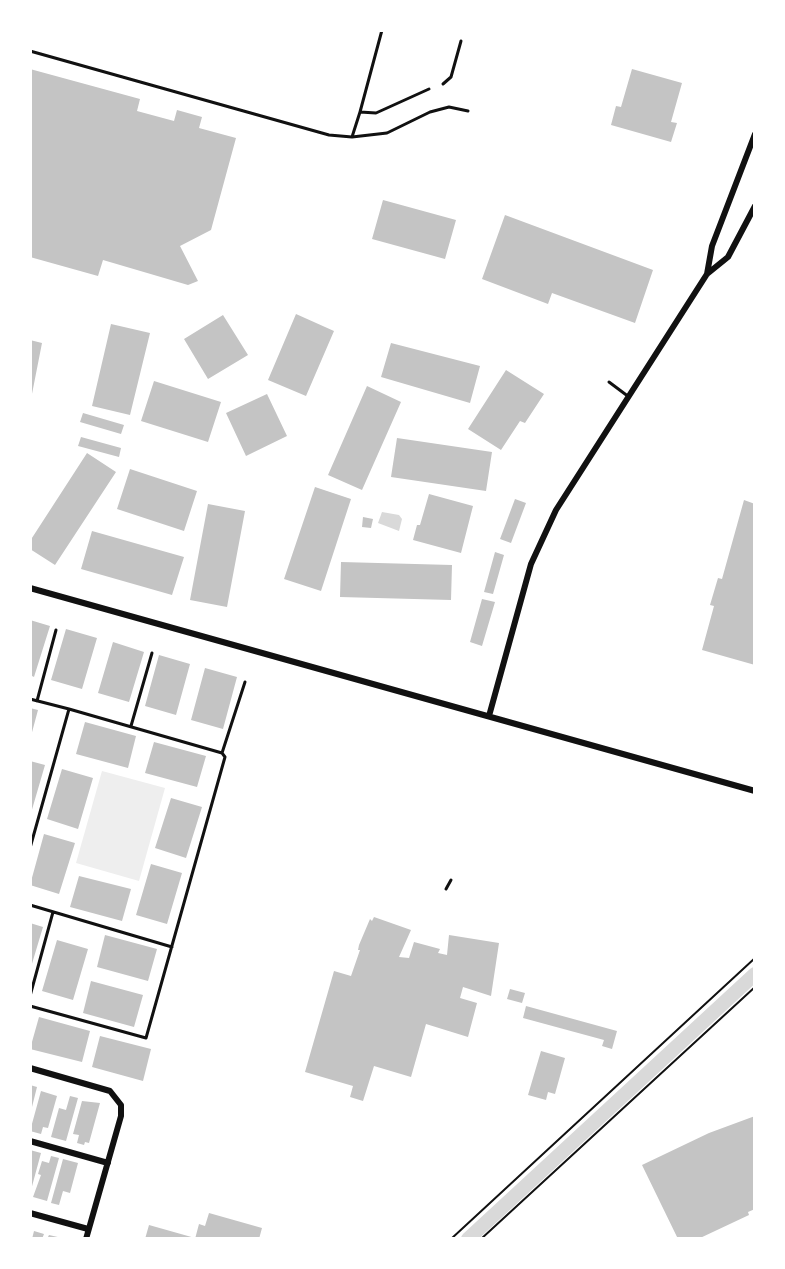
<!DOCTYPE html>
<html>
<head>
<meta charset="utf-8">
<style>
	body { margin:0 }
	#map { position:relative; width:785px; height:1269px; overflow:hidden; background:#fff; font-family:Raleway,sans-serif }
	canvas { display:block }
	.frame { position:absolute; inset:0; border:32px solid #fff; pointer-events:none }
</style>
</head>
<body>
<div id="map">
<canvas width="785" height="1269"></canvas>
<div class="frame"></div>
</div>
<script>
const ctx = document.querySelector('canvas').getContext('2d');
ctx.lineJoin = 'round';
function fillPath(path, color) { ctx.fillStyle = color; ctx.fill(path, 'evenodd'); }
const poly = rows => new Path2D(rows.map(r => 'M' + r).join(''));
function stroke(path, color, width, dash) { ctx.strokeStyle = color; ctx.lineWidth = width; ctx.lineCap = dash ? 'butt' : 'round'; ctx.setLineDash(dash || []); ctx.stroke(path); }
const green = poly([
	[102,771,165,788,139,881,76,863]
]);
const water = poly([
	[382,512,399,515,402,519,399,531,378,523]
]);
const canal = poly([
	[468,1239,755,974]
]);
const building = poly([
	[30,69,140,99,137,111,174,121,177,110,202,117,199,128,236,138,211,230,180,246,198,281,188,285,103,260,98,276,30,257],
	[632,69,682,83,671,122,677,123,671,142,611,125,616,106,621,107],
	[383,200,456,220,445,259,372,239],
	[505,215,653,270,635,323,552,293,548,304,482,279],
	[296,314,334,331,306,396,268,380],
	[223,315,248,355,208,379,184,339],
	[111,324,150,333,130,415,92,406],
	[30,340,42,343,31,399,30,399],
	[391,343,480,366,470,403,381,377],
	[506,370,544,394,525,423,520,421,501,450,468,429],
	[154,381,221,402,208,442,141,421],
	[367,386,401,402,362,490,328,475],
	[267,394,287,436,246,456,226,413],
	[83,413,124,425,121,434,80,422],
	[81,437,121,448,119,457,78,446],
	[397,438,492,452,486,491,391,477],
	[87,453,116,472,55,565,30,549,30,541],
	[130,469,197,491,184,531,117,509],
	[315,487,351,499,321,591,284,579],
	[429,494,473,506,461,553,413,540,417,525,420,525],
	[515,499,526,503,511,543,500,539],
	[744,500,755,504,755,665,702,650,714,606,710,605,718,578,722,579],
	[208,504,245,511,227,607,190,600],
	[363,517,373,519,371,528,362,527],
	[92,531,184,557,172,595,81,569],
	[495,552,504,555,493,594,484,592],
	[341,562,452,565,451,600,340,597],
	[482,599,495,602,482,646,470,642],
	[30,620,50,626,34,677,30,675],
	[66,629,97,638,82,689,51,680],
	[113,642,144,652,129,702,98,693],
	[159,655,190,664,176,715,145,706],
	[205,668,237,677,223,729,191,720],
	[30,708,38,710,31,736,30,736],
	[85,722,136,736,128,768,76,754],
	[154,742,206,756,197,787,145,773],
	[30,761,45,765,31,813,30,813],
	[62,769,93,778,78,829,47,819],
	[171,798,202,807,186,858,155,848],
	[44,834,75,843,59,894,30,885],
	[151,864,182,873,167,924,136,915],
	[79,876,131,889,122,921,70,907],
	[374,917,411,930,399,957,409,958,414,942,440,949,438,953,447,955,449,935,499,943,491,996,463,987,460,998,477,1003,468,1037,426,1024,411,1077,374,1066,363,1101,350,1097,353,1086,305,1072,334,971,351,976,360,950,358,950,359,945,370,919,372,921],
	[30,923,43,927,31,967,30,967],
	[105,935,157,949,148,981,97,967],
	[57,940,88,949,73,1000,42,991],
	[91,981,143,995,134,1027,83,1013],
	[510,989,525,993,522,1003,507,999],
	[526,1006,617,1031,612,1049,602,1046,604,1040,523,1018],
	[39,1017,90,1031,82,1062,30,1049],
	[100,1036,151,1049,143,1081,92,1067],
	[541,1051,565,1058,555,1094,548,1092,546,1100,528,1095],
	[30,1085,37,1087,31,1111,30,1110],
	[41,1091,57,1096,48,1128,43,1127,41,1134,30,1131],
	[70,1096,78,1098,66,1141,51,1137,59,1108,66,1110],
	[82,1101,100,1103,89,1143,85,1142,84,1145,77,1143,79,1135,73,1134],
	[755,1116,755,1209,748,1212,749,1215,698,1239,678,1239,642,1165,709,1133],
	[30,1150,41,1153,31,1190,30,1190],
	[51,1156,59,1158,47,1201,33,1197,41,1175,38,1174,42,1161,49,1163],
	[63,1159,78,1163,70,1193,63,1191,59,1205,51,1203],
	[209,1213,262,1228,259,1239,195,1239,199,1224,205,1226],
	[149,1225,195,1238,194,1239,145,1239],
	[34,1231,44,1234,42,1239,32,1239],
	[49,1235,62,1238,62,1239,47,1239]
]);
const path = poly([
	[451,1239,755,958],
	[481,1239,755,987]
]);
const service = poly([
	[382,30,360,112,376,113,429,89],
	[30,51,329,135,352,137,387,133,430,112,449,107,468,111],
	[443,84,451,77,461,41],
	[352,137,360,112],
	[609,382,629,397],
	[30,699,69,709,30,848],
	[37,701,56,630],
	[131,726,152,653],
	[222,753,245,682],
	[446,889,451,880],
	[30,905,172,947],
	[30,996,53,912],
	[30,1006,146,1038,225,757,222,753,69,709]
]);
const minor = poly([
	[707,274,712,246,755,134],
	[30,588,755,791],
	[489,716,531,564,556,510,707,274,728,257,755,206],
	[30,1068,110,1091,121,1105,121,1116,86,1239],
	[30,1141,108,1163],
	[30,1213,88,1229]
]);
fillPath(green, '#eee');
fillPath(water, '#d9d9d9');
stroke(canal, '#d9d9d9', 14);
fillPath(building, '#c4c4c4');
stroke(path, '#111', 2);
stroke(service, '#111', 3);
stroke(minor, '#111', 6);
</script>
</body>
</html>
